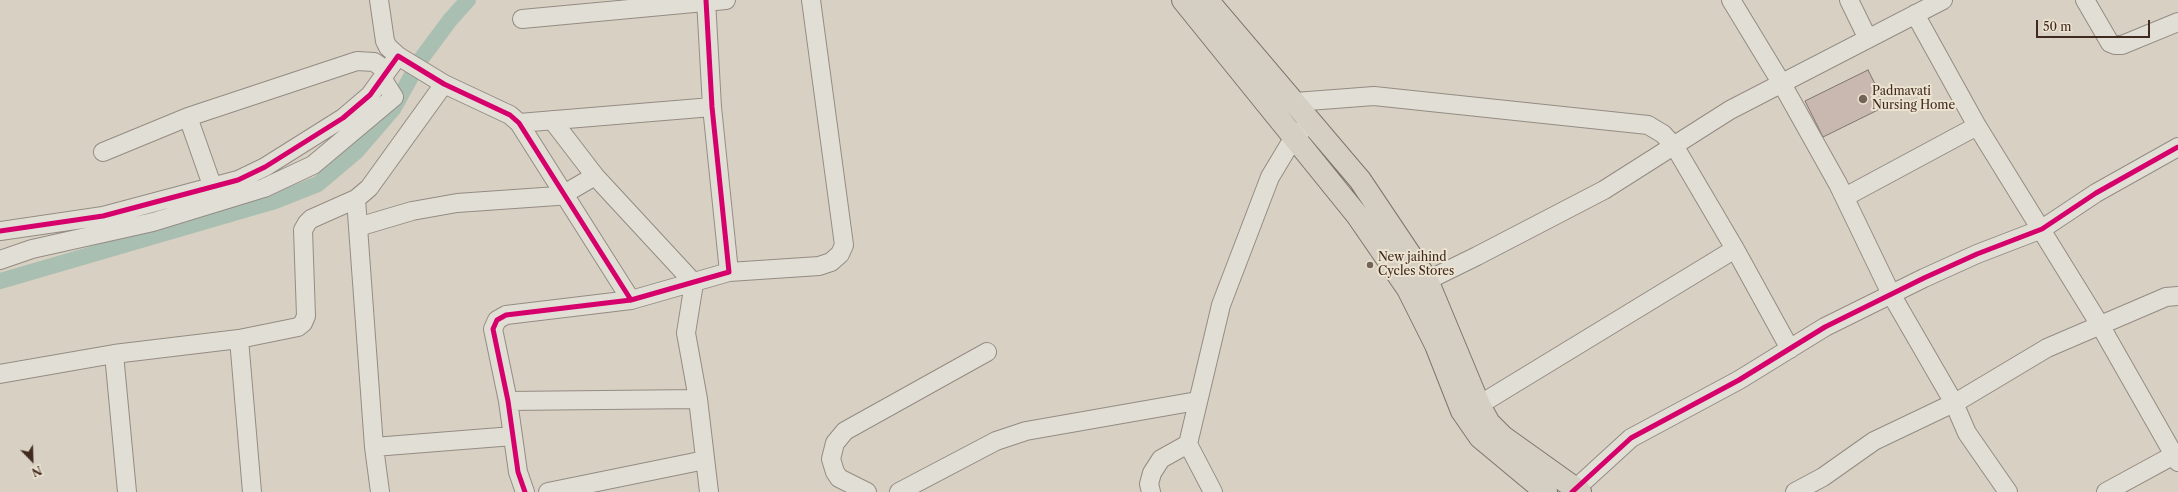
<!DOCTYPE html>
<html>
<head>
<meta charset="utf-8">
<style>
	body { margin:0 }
	#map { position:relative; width:2178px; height:492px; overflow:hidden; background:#d8d0c2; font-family:"Libre Caslon Text",serif }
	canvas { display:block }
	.north { position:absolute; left:12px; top:440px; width:40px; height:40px; -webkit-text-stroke:3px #ece3d1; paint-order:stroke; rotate:157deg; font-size:11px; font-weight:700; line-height:16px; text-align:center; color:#40291d }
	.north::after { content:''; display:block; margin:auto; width:14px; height:18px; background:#40291d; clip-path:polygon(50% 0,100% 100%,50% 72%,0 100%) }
	.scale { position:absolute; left:2036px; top:20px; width:114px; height:18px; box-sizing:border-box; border:2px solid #40291d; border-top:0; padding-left:5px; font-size:12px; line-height:14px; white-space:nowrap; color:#40291d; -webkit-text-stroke:3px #ece3d1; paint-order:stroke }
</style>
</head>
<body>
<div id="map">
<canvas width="2178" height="492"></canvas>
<div class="north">N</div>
<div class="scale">50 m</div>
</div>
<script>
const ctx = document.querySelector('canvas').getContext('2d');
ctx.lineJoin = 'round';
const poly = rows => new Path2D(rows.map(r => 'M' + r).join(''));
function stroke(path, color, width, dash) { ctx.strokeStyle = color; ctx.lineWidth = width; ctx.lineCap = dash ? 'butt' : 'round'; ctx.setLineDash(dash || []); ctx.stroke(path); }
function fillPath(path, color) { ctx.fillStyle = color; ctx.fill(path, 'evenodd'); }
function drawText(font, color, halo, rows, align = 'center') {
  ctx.font = font + ' "Libre Caslon Text",serif'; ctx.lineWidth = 4; ctx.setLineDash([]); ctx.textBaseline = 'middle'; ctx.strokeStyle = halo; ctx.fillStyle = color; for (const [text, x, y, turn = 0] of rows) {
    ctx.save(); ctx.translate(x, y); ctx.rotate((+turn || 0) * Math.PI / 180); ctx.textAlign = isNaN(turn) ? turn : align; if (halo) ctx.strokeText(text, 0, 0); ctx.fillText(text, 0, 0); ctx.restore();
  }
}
const canal = poly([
	[0,281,275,201,318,184,356,152,393,109,421,59,450,20,468,0]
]);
const building = poly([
	[1868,70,1886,106,1823,137,1805,101,1868,70]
]);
const minor = poly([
	[379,0,385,41,388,47,398,56],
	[1731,0,1782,84,1838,184,1891,294,1954,403,1967,433,2008,492],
	[1849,0,1868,39],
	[2085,0,2110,43,2115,45,2122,45,2178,22],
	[1915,14,1977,126,2100,325,2178,462],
	[522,19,726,0],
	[1282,103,1374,96,1648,125,1663,134,1675,147,1735,249,1790,349],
	[188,117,213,188],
	[552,120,595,176,694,283,686,333,698,399,709,492],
	[519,123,712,107],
	[103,152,188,117,357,61,374,62,387,71],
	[1845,197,1977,126],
	[358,227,356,199,369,188,444,84],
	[0,231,103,216,238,180,265,167,343,118,370,95,398,56,444,84,510,115,519,123,631,300],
	[0,260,32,249,153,222,264,188,313,165,394,97,382,78],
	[729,272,819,266,831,262,840,254,844,245,811,0],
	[1416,286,1477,256,1604,190,1730,110,1943,0],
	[239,339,252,492],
	[114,354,127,492],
	[0,374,114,354,239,339,298,327,303,323,306,316,303,230,307,223,311,219,356,199],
	[508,401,698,399],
	[1479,405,1735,249],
	[1188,444,1213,492],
	[374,447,513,436],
	[380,492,374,447,358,227,412,211,457,203,557,196,564,194,595,176],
	[525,492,518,472,508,401,493,329,497,320,506,315,631,300,729,272,712,107,706,0],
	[548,492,705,460],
	[867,492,839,478,835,472,831,459,835,443,845,431,987,352],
	[899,492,996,441,1026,431,1197,401],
	[1151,492,1149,484,1152,473,1161,459,1188,444,1221,305,1270,177,1294,137,1303,129],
	[1572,492,1631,438,1739,380,1825,327,1924,278,1977,254,2042,229,2096,193,2178,147],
	[1795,492,1823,477,1874,441,1960,400,2047,348,2166,297,2178,296],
	[2106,492,2174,455]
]);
const major = poly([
	[1183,0,1357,215,1408,289,1436,345,1462,411,1480,437,1546,492],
	[1207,0,1360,180,1427,280,1479,405,1489,423,1503,437,1580,492]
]);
const cycleway = poly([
	[0,231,103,216,238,180,265,167,343,118,370,95,398,56,444,84,510,115,519,123,631,300],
	[525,492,518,472,508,401,493,329,497,320,506,315,631,300,729,272,712,107,706,0],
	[1572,492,1631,438,1739,380,1825,327,1924,278,1977,254,2042,229,2096,193,2178,147]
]);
const markers = [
	[1863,99,5,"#756357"],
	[1370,265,4,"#756357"]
];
const poiNames = [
	["Padmavati",1872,92],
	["Nursing Home",1872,106],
	["New jaihind",1378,258],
	["Cycles Stores",1378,272]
];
stroke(canal, '#a9bfb2', 16);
fillPath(building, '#c8b8af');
stroke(building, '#7e766d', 1);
stroke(minor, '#948c83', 20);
stroke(major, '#7e766d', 24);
stroke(minor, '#e1ded6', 18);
stroke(major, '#d5cec2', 22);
stroke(cycleway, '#d6006c', 5);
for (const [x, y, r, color] of markers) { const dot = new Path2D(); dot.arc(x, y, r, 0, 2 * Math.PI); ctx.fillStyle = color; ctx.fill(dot); stroke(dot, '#ece3d1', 1.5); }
drawText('12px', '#40291d', '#ece3d1', poiNames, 'left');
</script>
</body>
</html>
